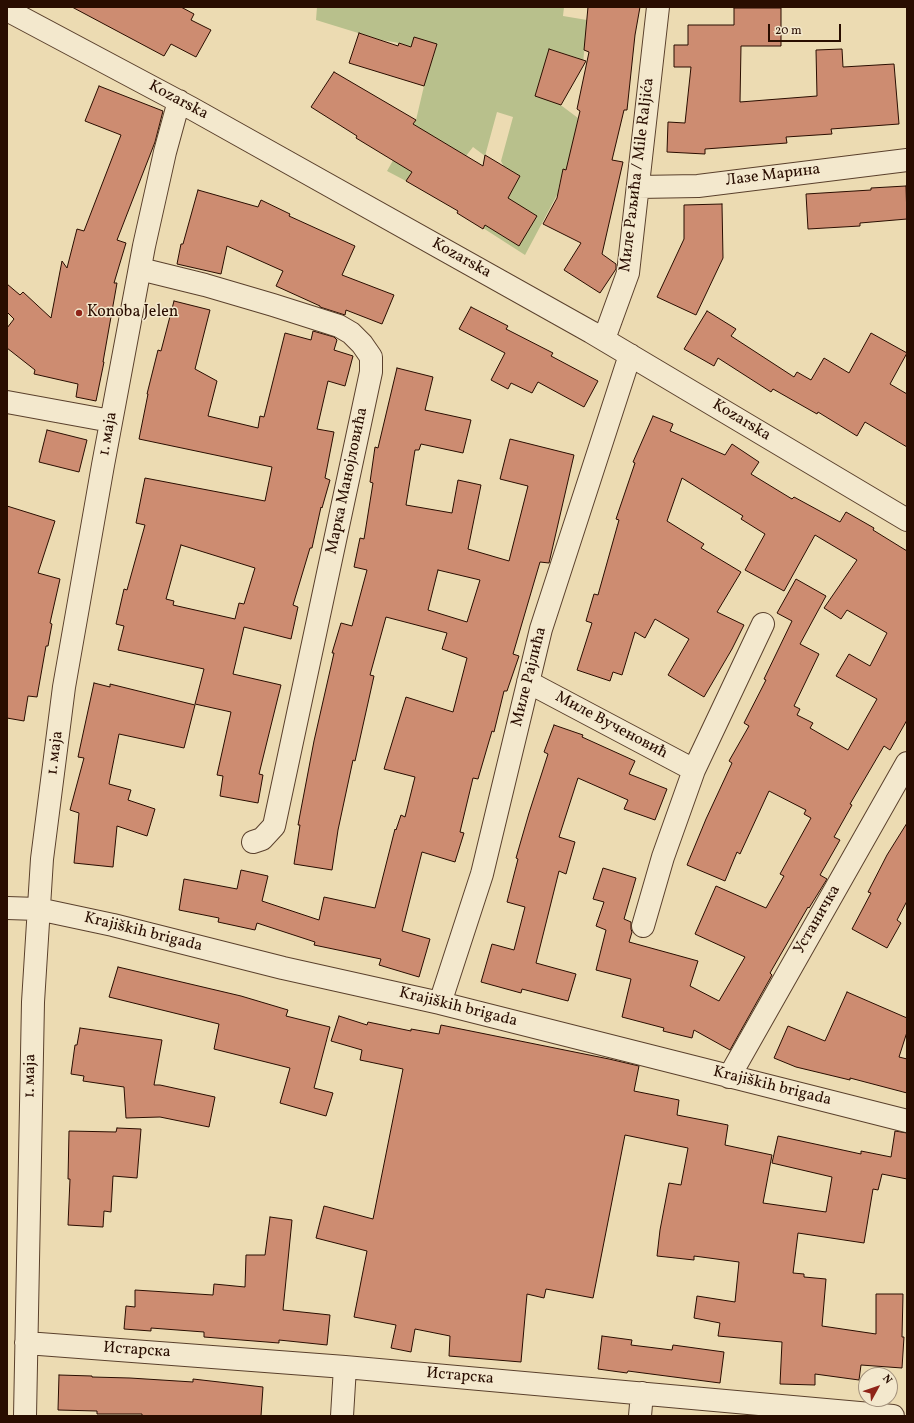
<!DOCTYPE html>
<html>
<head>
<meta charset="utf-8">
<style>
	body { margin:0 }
	#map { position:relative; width:914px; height:1423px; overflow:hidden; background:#ecdbb2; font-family:Vollkorn,serif }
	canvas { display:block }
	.frame { position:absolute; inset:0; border:8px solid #290d00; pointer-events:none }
	.north { position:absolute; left:858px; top:1367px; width:40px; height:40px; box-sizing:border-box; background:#f3e8cd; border:1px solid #a2907b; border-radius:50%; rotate:50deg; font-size:11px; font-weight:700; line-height:16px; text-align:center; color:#290d00 }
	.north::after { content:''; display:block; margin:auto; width:14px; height:18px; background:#8f2418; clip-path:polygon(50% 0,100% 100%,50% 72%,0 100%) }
	.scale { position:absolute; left:768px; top:24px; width:73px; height:18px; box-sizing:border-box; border:2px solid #290d00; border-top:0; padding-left:5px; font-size:12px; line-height:14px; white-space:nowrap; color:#290d00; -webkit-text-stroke:3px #f3e8cd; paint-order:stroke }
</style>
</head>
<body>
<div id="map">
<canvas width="914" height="1423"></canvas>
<div class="frame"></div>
<div class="north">N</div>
<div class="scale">20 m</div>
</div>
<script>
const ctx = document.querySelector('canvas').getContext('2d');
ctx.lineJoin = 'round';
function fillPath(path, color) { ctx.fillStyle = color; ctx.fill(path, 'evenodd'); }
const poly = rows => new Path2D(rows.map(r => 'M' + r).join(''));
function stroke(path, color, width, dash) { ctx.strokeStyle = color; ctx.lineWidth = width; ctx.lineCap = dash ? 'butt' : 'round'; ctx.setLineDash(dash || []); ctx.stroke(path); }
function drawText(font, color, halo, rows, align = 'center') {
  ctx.font = font + ' Vollkorn,serif'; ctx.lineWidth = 3; ctx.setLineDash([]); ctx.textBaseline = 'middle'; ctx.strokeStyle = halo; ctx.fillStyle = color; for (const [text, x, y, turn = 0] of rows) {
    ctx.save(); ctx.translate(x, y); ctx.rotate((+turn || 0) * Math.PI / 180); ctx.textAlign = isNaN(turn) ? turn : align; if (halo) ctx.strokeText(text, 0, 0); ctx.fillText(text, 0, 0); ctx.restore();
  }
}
const green = poly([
	[317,7,564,7,563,16,587,20,583,64,578,58,549,49,535,96,558,103,578,118,571,150,577,173,563,169,558,190,592,198,584,208,557,195,525,255,483,228,501,198,508,197,520,176,504,167,501,161,513,117,497,112,485,156,473,147,466,156,433,136,406,181,387,171,416,120,424,86,437,45,414,37,411,47,399,43,381,40,316,20]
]);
const building = poly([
	[72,7,181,7,194,14,191,20,211,30,196,57,171,44,164,56,72,7],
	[588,7,640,7,635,35,627,110,624,110,612,160,623,162,602,254,616,264,616,269,600,293,564,270,581,243,543,224,557,198,563,169,566,170,580,111,577,109,589,52,584,50,588,7],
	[734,8,781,8,781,46,741,46,740,102,817,96,816,50,842,49,843,67,894,64,899,124,831,129,832,134,786,137,787,143,705,149,705,154,667,152,668,122,685,123,691,67,674,67,674,45,688,45,688,25,734,25,734,8],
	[359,33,398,46,399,43,411,47,414,37,437,44,424,86,349,63,359,33],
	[549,49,586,61,561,105,535,96,549,49],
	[334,72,416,120,413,124,483,166,485,155,520,176,508,198,537,216,519,246,485,225,483,229,457,213,458,211,406,181,412,172,356,138,357,136,311,107,334,72],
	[99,86,163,111,155,142,117,240,126,243,114,283,117,283,103,362,104,362,96,401,76,397,78,384,34,374,35,370,7,348,7,328,14,319,7,312,7,284,20,295,23,292,51,318,62,261,67,268,77,229,84,231,121,135,85,121,99,86],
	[906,186,907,219,860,223,860,226,808,229,806,194,871,190,871,188,906,186],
	[198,190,258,207,261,200,290,214,289,216,355,246,342,275,394,295,382,324,346,310,345,315,320,307,320,306,276,286,283,271,227,246,221,274,177,264,181,244,183,244,198,190],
	[722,204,723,258,696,315,657,297,684,239,684,205,722,204],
	[174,301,210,310,195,369,217,381,208,416,258,428,260,416,264,417,285,333,311,340,313,331,334,337,337,340,334,350,353,356,345,386,328,381,317,429,334,432,325,478,330,480,322,508,321,507,312,548,310,548,293,605,298,607,291,639,244,627,233,674,281,685,259,774,263,775,258,803,220,796,223,776,217,775,231,712,195,704,204,669,118,650,124,626,116,624,124,589,127,590,145,525,136,523,145,478,265,501,272,467,139,439,148,394,147,394,158,350,161,351,174,301],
	[181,545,255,568,244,604,239,603,235,619,173,605,174,601,166,599,181,545],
	[471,307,508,326,506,329,553,353,551,356,598,381,584,407,538,382,532,393,511,383,508,389,491,380,505,353,459,329,471,307],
	[707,311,736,329,731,336,794,377,797,372,811,380,824,358,849,373,871,333,907,353,890,384,907,394,907,447,865,422,857,436,818,412,817,414,773,389,771,392,718,358,714,366,684,349,707,311],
	[397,368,433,377,425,410,471,420,463,453,421,444,419,450,415,450,406,505,452,513,458,480,481,485,468,549,509,561,528,486,500,479,510,439,574,455,549,563,540,562,513,654,519,656,507,691,504,691,494,732,492,731,478,779,473,778,460,832,464,833,455,862,422,852,402,931,430,939,419,977,379,965,381,959,314,945,315,942,257,923,255,930,218,922,219,918,179,910,184,879,237,889,241,870,268,876,262,901,319,920,324,897,375,908,395,829,396,830,401,815,405,817,415,777,384,769,406,697,453,712,467,658,442,649,447,633,386,617,370,675,374,676,355,761,353,760,338,830,332,870,294,864,300,825,298,825,314,741,334,653,332,653,341,623,352,626,367,570,354,567,360,538,364,539,373,483,370,482,375,447,378,448,397,368],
	[438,570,480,580,467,622,428,610,438,570],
	[653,416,673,424,670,431,725,455,732,444,759,462,751,474,792,499,794,497,840,522,846,512,874,528,873,530,907,551,907,720,890,750,884,746,850,804,852,805,834,837,840,840,820,875,827,879,809,908,808,907,770,973,772,975,730,1050,694,1030,692,1038,663,1031,664,1028,622,1017,631,979,596,970,606,930,596,926,604,902,593,899,603,868,636,878,624,919,631,922,631,929,632,932,629,942,698,961,690,986,719,1001,745,957,695,934,716,886,766,908,784,876,780,874,811,818,804,814,806,810,769,791,740,854,737,852,725,881,687,865,706,819,732,763,729,761,749,726,744,723,766,680,764,679,792,621,777,613,796,579,826,596,800,644,819,654,794,706,800,709,797,715,813,723,810,728,848,750,877,699,836,676,849,654,870,666,887,633,847,610,841,619,824,608,857,560,815,535,784,591,745,570,765,534,741,519,743,516,682,478,667,521,704,544,701,548,741,572,717,612,744,625,732,649,704,697,668,675,689,639,655,619,645,638,635,632,622,675,613,672,610,681,577,670,592,623,586,621,594,594,598,595,619,520,616,519,635,463,633,462,653,416],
	[47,430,87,440,79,472,39,462,47,430],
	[7,506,55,521,38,573,60,579,50,623,52,624,48,646,46,646,37,697,28,696,24,721,7,718,7,506],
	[94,683,110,687,110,684,195,705,184,748,119,734,109,784,131,790,128,800,155,809,147,836,117,826,113,867,74,863,79,813,70,810,84,758,78,757,94,683],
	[554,725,583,735,582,737,635,761,629,774,667,789,655,820,624,809,628,800,578,778,559,837,575,842,566,874,559,871,536,963,576,974,568,1001,522,989,521,993,481,982,492,944,514,950,525,907,507,902,518,859,516,858,529,813,548,754,544,752,554,725],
	[907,823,907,901,897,920,901,923,887,948,852,929,871,893,868,892,887,855,907,823],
	[118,967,241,996,288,1010,286,1016,330,1027,314,1088,333,1093,326,1116,280,1103,290,1068,214,1049,219,1024,109,997,118,967],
	[847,992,907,1018,907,1032,899,1057,907,1059,907,1093,850,1078,850,1080,796,1067,774,1058,788,1026,825,1041,847,992],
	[339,1016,367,1025,368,1022,411,1031,411,1029,439,1034,441,1025,609,1059,639,1066,634,1091,679,1100,677,1115,728,1125,725,1145,772,1155,763,1203,826,1212,832,1177,772,1163,778,1136,861,1154,861,1151,891,1157,895,1131,907,1133,907,1179,882,1174,878,1190,873,1189,864,1243,798,1233,793,1273,804,1274,804,1277,826,1279,822,1326,876,1334,876,1294,903,1294,902,1337,904,1337,902,1368,861,1365,859,1380,815,1374,815,1385,780,1384,782,1342,718,1336,720,1323,694,1318,697,1296,735,1302,739,1262,694,1256,694,1260,657,1256,660,1230,669,1183,681,1185,688,1148,625,1135,593,1298,546,1289,544,1298,527,1294,521,1362,449,1356,450,1336,415,1329,411,1352,391,1348,396,1325,354,1317,367,1251,316,1238,324,1206,373,1219,403,1069,360,1060,362,1050,331,1041,339,1016],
	[80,1028,162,1040,154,1085,160,1085,215,1097,209,1127,160,1117,126,1118,124,1087,83,1081,84,1076,71,1074,75,1045,77,1045,80,1028],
	[117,1128,141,1129,137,1178,113,1176,111,1212,104,1211,103,1227,68,1225,70,1179,68,1179,69,1131,116,1132,117,1128],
	[270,1217,292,1220,283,1310,330,1315,327,1345,279,1340,279,1343,204,1337,204,1332,151,1328,151,1331,124,1329,126,1306,135,1307,135,1290,213,1295,214,1284,245,1287,246,1255,265,1255,270,1217],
	[602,1336,632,1340,631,1345,672,1350,673,1345,724,1352,720,1383,628,1371,627,1373,598,1369,602,1336],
	[59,1375,92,1376,92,1377,130,1378,193,1382,193,1379,263,1387,261,1416,142,1416,142,1414,97,1414,97,1411,58,1410,59,1375]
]);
const minor = poly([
	[7,10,191,108,591,332,907,520],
	[638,187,698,186,907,160],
	[140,269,205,285,273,305,339,326,351,333,362,344,371,357,371,372,365,400,274,826,262,839,253,842],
	[604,339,628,273,658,7],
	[7,402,111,421],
	[528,682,694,770],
	[7,908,38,909,113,925,283,968,440,1003,907,1121],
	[643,926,663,857,694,770,763,624],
	[440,1003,482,874,541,629,630,355],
	[729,1077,907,763],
	[26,1343,345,1367,893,1416],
	[25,1416,33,1002,42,859,64,687,103,465,144,246,165,152,179,101],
	[342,1416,345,1367],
	[640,1416,642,1393]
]);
const markers = [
	[79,313,4,"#8f2418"]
];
const streetNames = [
	["Kozarska",178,101,28],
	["Миле Раљића / Mile Raljića",638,175,-83],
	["Лазе Марина",773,176,-7],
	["Kozarska",461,259,29],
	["Kozarska",741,421,31],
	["1. маја",109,434,-80],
	["Марка Манојловића",348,481,-78],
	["Миле Рајлића",530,677,-76],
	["Миле Вученовић",611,726,28],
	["1. маја",56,753,-83],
	["Устаничка",818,920,-60],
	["Krajiških brigada",143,933,14],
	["Krajiških brigada",458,1008,14],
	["1. маја",31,1076,-89],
	["Krajiških brigada",772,1087,14],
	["Истарска",137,1351,4],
	["Истарска",460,1377,5]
];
const poiNames = [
	["Konoba Jelen",87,313]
];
fillPath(green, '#b8c08c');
fillPath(building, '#cd8c71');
stroke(building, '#290d00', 1);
stroke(minor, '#5a402c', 24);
stroke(minor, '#f3e8cd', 22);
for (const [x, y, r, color] of markers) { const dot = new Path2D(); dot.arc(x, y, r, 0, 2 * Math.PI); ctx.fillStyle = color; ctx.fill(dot); stroke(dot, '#f3e8cd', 1.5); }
drawText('16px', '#290d00', '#f3e8cd', streetNames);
drawText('16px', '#290d00', '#f3e8cd', poiNames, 'left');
</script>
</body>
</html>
